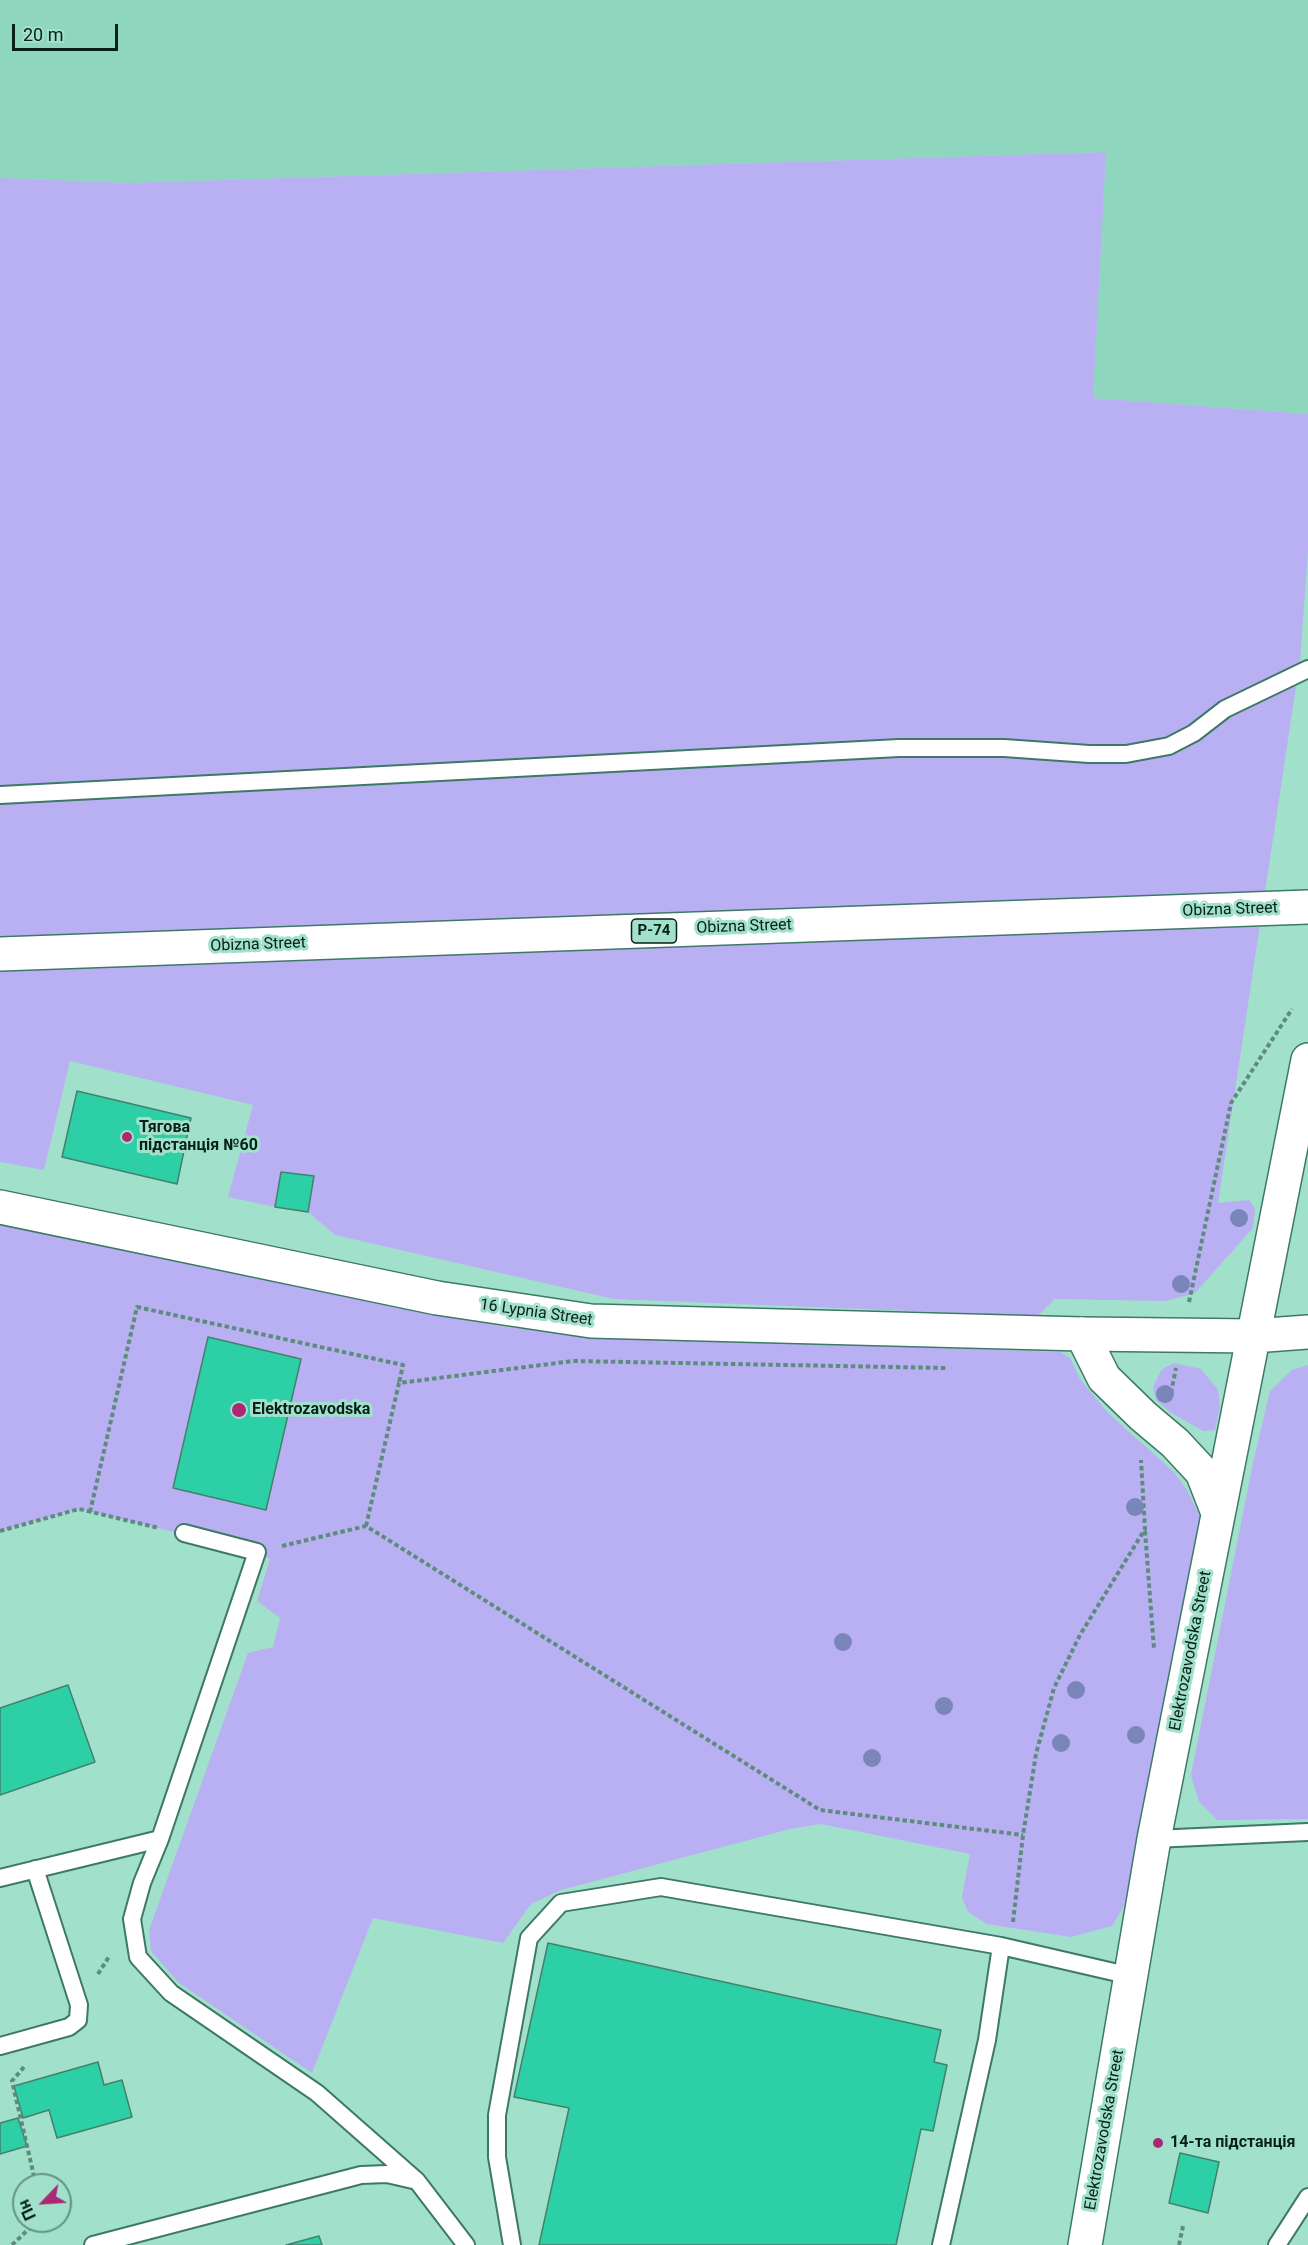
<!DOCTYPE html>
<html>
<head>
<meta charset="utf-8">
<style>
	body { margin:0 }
	#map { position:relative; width:1308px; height:2245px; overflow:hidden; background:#a1e0ca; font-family:Roboto,sans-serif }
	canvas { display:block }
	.north { position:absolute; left:12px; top:2173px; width:60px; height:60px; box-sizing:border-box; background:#a1e0ca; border:2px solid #639483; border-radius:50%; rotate:245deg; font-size:16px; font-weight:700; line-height:24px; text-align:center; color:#072119 }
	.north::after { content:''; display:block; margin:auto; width:21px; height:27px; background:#ab2873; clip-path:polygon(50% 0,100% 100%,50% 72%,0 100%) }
	.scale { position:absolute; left:12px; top:24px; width:106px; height:27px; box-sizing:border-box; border:3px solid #072119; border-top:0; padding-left:8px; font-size:18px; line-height:21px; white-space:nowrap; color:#072119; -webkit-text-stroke:4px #a1e0ca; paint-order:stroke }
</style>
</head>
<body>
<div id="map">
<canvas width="1308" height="2245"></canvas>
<div class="north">Пн</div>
<div class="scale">20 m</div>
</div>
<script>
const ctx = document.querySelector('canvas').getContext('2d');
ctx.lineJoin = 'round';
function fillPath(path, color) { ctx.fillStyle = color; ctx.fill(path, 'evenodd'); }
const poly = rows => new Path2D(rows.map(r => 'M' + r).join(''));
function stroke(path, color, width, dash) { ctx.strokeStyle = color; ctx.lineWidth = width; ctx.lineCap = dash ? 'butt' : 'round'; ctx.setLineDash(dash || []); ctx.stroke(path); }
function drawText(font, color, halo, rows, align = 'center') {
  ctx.font = font + ' Roboto,sans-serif'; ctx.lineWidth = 6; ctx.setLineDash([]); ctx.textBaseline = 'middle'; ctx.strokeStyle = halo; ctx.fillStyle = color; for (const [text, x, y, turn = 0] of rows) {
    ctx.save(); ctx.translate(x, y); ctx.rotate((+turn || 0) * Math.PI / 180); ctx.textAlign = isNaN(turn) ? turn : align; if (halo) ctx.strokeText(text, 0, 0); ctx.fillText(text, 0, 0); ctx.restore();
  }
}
const built = poly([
	[0,0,1308,0,1308,414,1093,398,1106,152,129,183,0,178]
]);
const green = poly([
	[1106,152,1093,398,1308,414,1308,552,1300,660,1218,1203,1249,1200,1255,1209,1253,1228,1195,1293,1166,1301,1055,1299,1038,1316,614,1299,335,1235,308,1212,313,1176,281,1172,275,1207,228,1197,253,1105,70,1061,44,1170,0,1162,0,178,129,183],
	[0,1222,426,1313,506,1327,621,1338,1060,1352,1070,1358,1080,1379,1108,1413,1174,1472,1187,1490,1200,1517,1124,1906,1112,1926,1071,1937,987,1924,968,1912,962,1897,970,1854,821,1824,790,1829,561,1890,531,1904,503,1943,373,1918,312,2073,179,1983,151,1951,149,1930,248,1653,273,1647,280,1618,257,1601,270,1559,257,1552,79,1509,0,1531],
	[300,1359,266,1510,174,1488],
	[1174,1363,1201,1369,1218,1390,1220,1407,1215,1430,1203,1431,1170,1412,1156,1400,1153,1387,1162,1369],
	[1308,1365,1308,1819,1217,1820,1199,1802,1191,1775,1253,1463,1270,1391,1292,1370]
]);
const building = poly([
	[77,1091,191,1118,177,1184,62,1157,77,1091],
	[281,1172,314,1176,308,1212,275,1207,281,1172],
	[208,1337,301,1359,266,1510,173,1488,208,1337],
	[68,1685,95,1762,0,1795,0,1708,68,1685],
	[548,1943,941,2030,934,2062,947,2065,933,2131,921,2129,896,2245,539,2245,569,2108,514,2097,548,1943],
	[98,2062,104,2085,122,2080,132,2117,57,2138,49,2110,23,2118,14,2086,98,2062],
	[18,2118,27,2146,0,2154,0,2123,18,2118],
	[1180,2153,1219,2162,1208,2213,1169,2203,1180,2153],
	[319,2236,322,2245,286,2245,319,2236]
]);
const path = poly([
	[1189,1302,1231,1103,1292,1009],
	[1171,1393,1176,1368],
	[90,1512,137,1307,403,1365,399,1383],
	[366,1526,399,1383,573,1361,946,1368],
	[0,1531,79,1509,159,1528],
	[1145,1531,1154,1649],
	[282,1546,366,1526,820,1810,1023,1835],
	[1013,1922,1023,1835,1036,1754,1054,1688,1080,1635,1145,1529,1141,1460],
	[98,1974,110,1955],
	[24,2067,12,2081,34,2176,34,2185],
	[12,2245,33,2225,33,2221],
	[1179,2245,1183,2226]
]);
const service = poly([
	[0,795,899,748,1004,748,1089,754,1126,754,1169,746,1194,733,1225,709,1308,669],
	[184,1533,257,1552,160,1839,142,1883,132,1919,138,1957,171,1993,317,2093,417,2181,466,2245],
	[1154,1839,1308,1832],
	[0,1878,160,1839],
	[0,2046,69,2027,78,2020,79,2005,35,1869],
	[93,2245,361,2175,387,2174,413,2180],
	[512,2245,497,2157,497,2115,529,1938,561,1903,661,1887,1001,1946,1131,1976],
	[941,2245,987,2040,1001,1946],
	[1277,2245,1308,2197]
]);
const tertiary = poly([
	[0,1207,437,1298,591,1321,1082,1334,1253,1336]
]);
const secondary = poly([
	[1082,1334,1104,1378,1143,1416,1175,1443,1202,1472,1218,1513],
	[1253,1336,1308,1332],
	[1085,2245,1154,1839,1308,1060]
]);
const primary = poly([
	[0,954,1308,907]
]);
const trees = [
	[1239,1218],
	[1181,1284],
	[1165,1394],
	[1135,1507],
	[843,1642],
	[1076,1690],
	[944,1706],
	[1136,1735],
	[1061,1743],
	[872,1758]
];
const markers = [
	[127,1137,6,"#ab2873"],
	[239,1410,8,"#ab2873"],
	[1158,2143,6,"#ab2873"]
];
const shields = [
	[654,931,45]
];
const shieldNames = [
	["Р-74",654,931]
];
const streetNames = [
	["Obizna Street",1230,910,-2],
	["Obizna Street",744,927,-2],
	["Obizna Street",258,945,-2],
	["16 Lypnia Street",536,1313,8],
	["Elektrozavodska Street",1191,1651,-79],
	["Elektrozavodska Street",1105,2130,-80]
];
const poiNames = [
	["Тягова",139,1128],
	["підстанція №60",139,1146],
	["Elektrozavodska",252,1410],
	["14-та підстанція",1170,2143]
];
fillPath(built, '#8ed6bd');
fillPath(green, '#b9b0f4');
fillPath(building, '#2dcfa6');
stroke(building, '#44816d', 1.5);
stroke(service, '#3d7966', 20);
stroke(tertiary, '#3d7966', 36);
stroke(secondary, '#3d7966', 36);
stroke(primary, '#3d7966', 36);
stroke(path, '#5d8c7c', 4, [4.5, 3]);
stroke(service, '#fff', 16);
stroke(tertiary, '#fff', 33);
stroke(secondary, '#fff', 33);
stroke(primary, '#fff', 33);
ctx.fillStyle = '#7a85b9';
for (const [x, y] of trees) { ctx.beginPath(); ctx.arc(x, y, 9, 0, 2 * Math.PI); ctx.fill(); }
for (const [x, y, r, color] of markers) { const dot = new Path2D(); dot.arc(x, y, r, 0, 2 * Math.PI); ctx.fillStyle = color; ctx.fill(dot); stroke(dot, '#a1e0ca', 2); }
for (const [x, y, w] of shields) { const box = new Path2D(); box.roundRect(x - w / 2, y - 12, w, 24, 4.5); ctx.fillStyle = '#a1e0ca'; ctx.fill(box); stroke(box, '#072119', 1.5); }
drawText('bold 15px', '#072119', null, shieldNames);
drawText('16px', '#072119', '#a1e0ca', streetNames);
drawText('bold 16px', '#072119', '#a1e0ca', poiNames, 'left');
</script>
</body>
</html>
